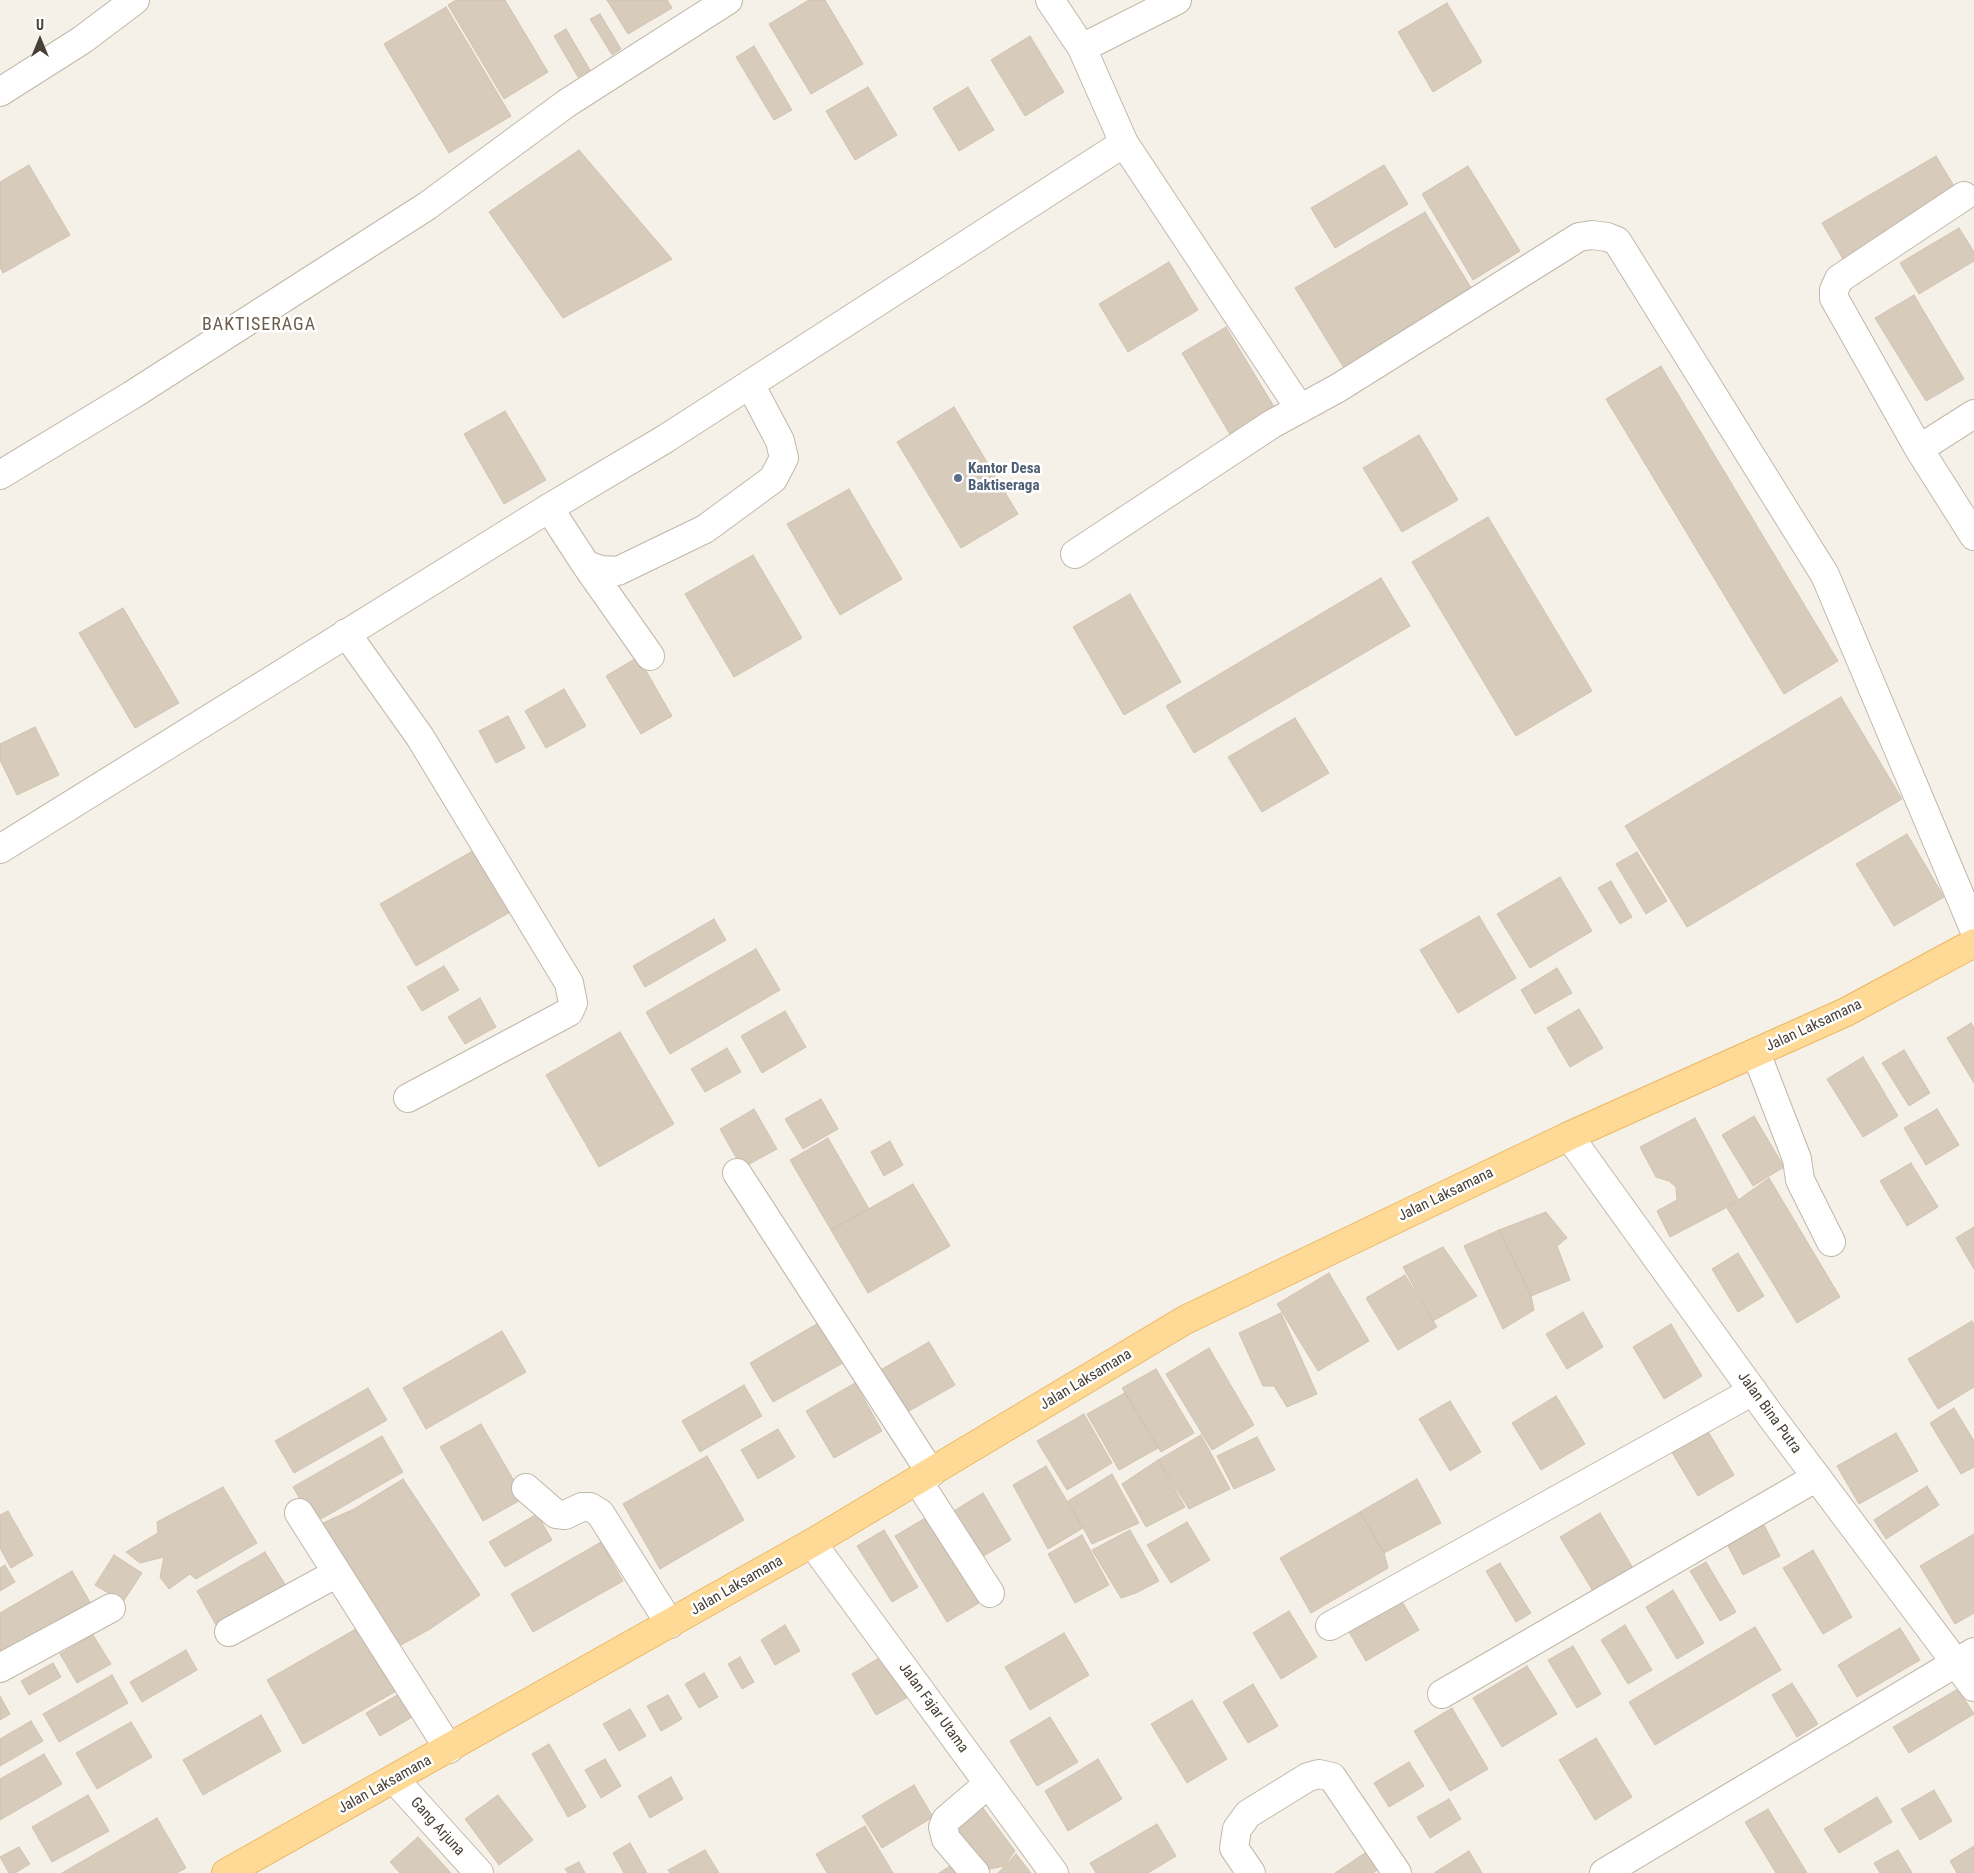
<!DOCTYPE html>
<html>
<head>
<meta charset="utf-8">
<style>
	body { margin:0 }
	#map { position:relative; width:1974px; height:1873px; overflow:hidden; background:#f5f0e8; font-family:"Roboto Condensed",sans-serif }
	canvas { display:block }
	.north { position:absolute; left:15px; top:15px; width:50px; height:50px; -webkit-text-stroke:4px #fff; paint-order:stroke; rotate:0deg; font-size:14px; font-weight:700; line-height:20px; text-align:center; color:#484036 }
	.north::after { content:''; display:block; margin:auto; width:18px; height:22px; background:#484036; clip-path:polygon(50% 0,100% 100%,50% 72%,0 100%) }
</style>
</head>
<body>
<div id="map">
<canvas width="1974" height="1873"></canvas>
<div class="north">U</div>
</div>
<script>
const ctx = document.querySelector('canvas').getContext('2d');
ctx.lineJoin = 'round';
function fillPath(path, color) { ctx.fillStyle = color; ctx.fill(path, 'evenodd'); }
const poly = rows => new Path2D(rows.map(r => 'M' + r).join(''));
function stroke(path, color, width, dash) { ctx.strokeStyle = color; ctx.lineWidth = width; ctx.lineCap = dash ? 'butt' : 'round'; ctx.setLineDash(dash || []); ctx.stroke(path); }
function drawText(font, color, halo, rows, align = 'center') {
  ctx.font = font + ' "Roboto Condensed",sans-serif'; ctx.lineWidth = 5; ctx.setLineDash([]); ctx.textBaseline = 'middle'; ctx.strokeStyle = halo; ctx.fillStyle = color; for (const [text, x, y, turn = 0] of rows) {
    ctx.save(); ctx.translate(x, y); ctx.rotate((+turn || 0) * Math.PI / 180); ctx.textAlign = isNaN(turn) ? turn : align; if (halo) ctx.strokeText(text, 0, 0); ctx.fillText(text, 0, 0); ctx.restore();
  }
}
const building = poly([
	[456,0,505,0,548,72,504,99,448,5,456,0],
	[607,0,667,0,672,8,628,34,607,0],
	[809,0,825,0,863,64,811,94,769,24,809,0],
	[1447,3,1482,62,1433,92,1398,32,1447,3],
	[446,7,511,116,449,153,384,44,446,7],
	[600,14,621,49,612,55,590,19,600,14],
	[566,29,590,70,578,77,554,36,566,29],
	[1030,36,1064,92,1025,116,991,60,1030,36],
	[754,46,792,110,774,120,736,57,754,46],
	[868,87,897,135,855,160,826,111,868,87],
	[968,87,994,130,959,151,933,108,968,87],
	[579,150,672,259,563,318,489,212,579,150],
	[1936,156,1957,191,1843,259,1822,223,1936,156],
	[29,165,70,235,3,273,0,267,0,182,29,165],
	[1384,165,1408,204,1335,248,1311,208,1384,165],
	[1468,166,1520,251,1473,280,1422,194,1468,166],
	[1425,212,1476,296,1347,373,1295,288,1425,212],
	[1959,228,1974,252,1974,261,1919,294,1900,263,1959,228],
	[1169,262,1198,310,1128,352,1099,304,1169,262],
	[1914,295,1964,379,1926,401,1875,318,1914,295],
	[1226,327,1276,410,1231,436,1182,353,1226,327],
	[1661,366,1838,661,1784,694,1606,399,1661,366],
	[954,407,1018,514,961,548,897,442,954,407],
	[505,411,546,480,504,504,464,434,505,411],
	[1419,435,1458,500,1402,532,1363,468,1419,435],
	[849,489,902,579,840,615,787,524,849,489],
	[1488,517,1592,691,1516,736,1412,562,1488,517],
	[753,555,802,638,734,677,685,594,753,555],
	[1381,578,1410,626,1194,753,1166,706,1381,578],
	[1130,594,1181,682,1124,715,1073,627,1130,594],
	[123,608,179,703,135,728,79,633,123,608],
	[638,657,672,716,641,734,606,676,638,657],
	[564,689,586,726,546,748,525,711,564,689],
	[1841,697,1902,799,1687,927,1625,826,1841,697],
	[508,716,525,748,496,763,479,731,508,716],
	[1295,718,1329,773,1262,812,1228,757,1295,718],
	[35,727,59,775,17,795,0,760,0,744,35,727],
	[1907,834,1944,897,1894,926,1856,864,1907,834],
	[483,845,519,907,416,966,380,904,483,845],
	[1637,852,1667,901,1646,914,1616,864,1637,852],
	[1560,877,1592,931,1530,968,1497,914,1560,877],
	[1611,881,1632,917,1620,924,1598,888,1611,881],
	[1479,916,1516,978,1458,1013,1420,950,1479,916],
	[714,919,726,940,645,987,633,966,714,919],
	[756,949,780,990,670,1054,646,1012,756,949],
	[444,966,459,990,422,1011,407,987,444,966],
	[1557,968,1572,993,1535,1014,1521,990,1557,968],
	[480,998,496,1027,465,1044,448,1017,480,998],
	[1579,1009,1603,1048,1570,1067,1547,1028,1579,1009],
	[785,1011,806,1047,762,1073,741,1036,785,1011],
	[1971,1023,1974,1028,1974,1083,1947,1038,1971,1023],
	[620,1032,674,1124,599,1167,546,1075,620,1032],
	[727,1048,741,1072,705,1092,691,1069,727,1048],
	[1904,1050,1930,1093,1909,1106,1882,1063,1904,1050],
	[1863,1057,1898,1116,1863,1137,1827,1079,1863,1057],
	[821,1099,838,1129,803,1149,785,1119,821,1099],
	[754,1109,777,1149,742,1168,720,1129,754,1109],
	[1937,1109,1959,1145,1926,1165,1904,1128,1937,1109],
	[1754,1116,1784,1167,1753,1186,1722,1135,1754,1116],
	[1695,1118,1739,1201,1670,1237,1657,1211,1677,1200,1676,1187,1669,1181,1656,1177,1640,1147,1695,1118],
	[828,1138,869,1209,831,1230,790,1160,828,1138],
	[890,1141,903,1165,884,1176,871,1152,890,1141],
	[1911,1163,1938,1207,1907,1226,1880,1181,1911,1163],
	[1769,1178,1840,1297,1797,1323,1727,1208,1769,1178],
	[913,1184,950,1246,868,1293,831,1230,913,1184],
	[1546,1212,1567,1238,1557,1246,1570,1280,1531,1296,1499,1230,1546,1212],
	[1974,1227,1974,1269,1956,1238,1974,1227],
	[1499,1230,1531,1296,1534,1310,1503,1329,1464,1246,1499,1230],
	[1443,1247,1477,1296,1433,1321,1403,1267,1443,1247],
	[1738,1253,1764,1296,1738,1312,1712,1269,1738,1253],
	[1329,1273,1369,1341,1318,1371,1277,1304,1329,1273],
	[1405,1275,1437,1327,1398,1350,1366,1298,1405,1275],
	[1583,1312,1603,1347,1567,1369,1546,1334,1583,1312],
	[1281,1313,1317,1394,1287,1407,1274,1386,1263,1386,1239,1333,1281,1313],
	[1972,1321,1974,1324,1974,1387,1938,1409,1908,1359,1972,1321],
	[820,1322,843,1363,773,1402,750,1363,820,1322],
	[1671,1324,1702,1376,1664,1399,1633,1347,1671,1324],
	[502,1331,526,1372,426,1429,403,1388,502,1331],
	[929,1342,955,1385,902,1415,877,1372,929,1342],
	[1209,1348,1254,1425,1212,1450,1166,1374,1209,1348],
	[1156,1369,1194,1433,1161,1452,1122,1388,1156,1369],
	[855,1383,882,1431,834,1458,806,1411,855,1383],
	[744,1385,762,1416,700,1452,682,1421,744,1385],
	[368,1388,387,1420,294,1473,275,1441,368,1388],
	[1125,1393,1158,1448,1119,1470,1087,1414,1125,1393],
	[1556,1396,1585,1444,1541,1470,1512,1423,1556,1396],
	[1450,1401,1481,1452,1450,1471,1419,1419,1450,1401],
	[1954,1408,1974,1441,1974,1467,1961,1474,1930,1423,1954,1408],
	[1084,1414,1112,1463,1067,1490,1037,1441,1084,1414],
	[481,1424,524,1498,483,1521,440,1447,481,1424],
	[1706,1428,1734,1475,1698,1496,1670,1449,1706,1428],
	[778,1429,795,1457,758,1479,741,1450,778,1429],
	[1896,1433,1918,1471,1859,1504,1837,1466,1896,1433],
	[1201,1435,1230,1489,1189,1509,1158,1460,1201,1435],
	[382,1436,403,1472,314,1523,293,1487,382,1436],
	[1257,1437,1275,1470,1234,1489,1217,1456,1257,1437],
	[707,1456,744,1520,660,1569,623,1504,707,1456],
	[1158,1460,1185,1507,1146,1527,1122,1484,1158,1460],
	[1046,1466,1083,1528,1048,1549,1013,1485,1046,1466],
	[1112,1474,1139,1523,1092,1544,1068,1501,1112,1474],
	[403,1479,480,1595,430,1629,392,1650,314,1527,354,1509,403,1479],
	[1417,1479,1441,1523,1384,1553,1360,1512,1417,1479],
	[1927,1486,1939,1505,1886,1539,1874,1520,1927,1486],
	[223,1487,257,1543,196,1579,190,1574,169,1589,160,1577,164,1557,140,1563,126,1552,158,1533,157,1522,223,1487],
	[983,1493,1011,1540,980,1558,952,1512,983,1493],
	[8,1511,33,1555,11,1568,0,1548,0,1515,8,1511],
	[1360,1512,1384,1553,1388,1568,1311,1613,1280,1558,1360,1512],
	[1600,1513,1636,1573,1596,1596,1560,1537,1600,1513],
	[537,1514,552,1540,505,1567,489,1542,537,1514],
	[927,1517,979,1603,947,1622,895,1536,927,1517],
	[1187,1522,1210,1560,1171,1583,1147,1545,1187,1522],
	[1763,1523,1780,1556,1743,1575,1726,1542,1763,1523],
	[884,1530,918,1587,892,1602,857,1546,884,1530],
	[1130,1530,1159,1581,1136,1593,1121,1598,1092,1550,1130,1530],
	[1974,1534,1974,1613,1955,1624,1920,1566,1974,1534],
	[1082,1535,1109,1585,1075,1603,1048,1554,1082,1535],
	[601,1542,623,1581,533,1632,511,1594,601,1542],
	[1813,1550,1852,1617,1823,1634,1783,1568,1813,1550],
	[265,1552,291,1594,221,1634,197,1591,265,1552],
	[114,1555,142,1573,123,1602,95,1585,114,1555],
	[1706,1562,1736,1612,1720,1621,1690,1571,1706,1562],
	[1500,1563,1531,1613,1516,1622,1486,1571,1500,1563],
	[5,1565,15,1582,0,1591,0,1568,5,1565],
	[72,1571,90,1602,0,1653,0,1613,72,1571],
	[1673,1590,1704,1643,1677,1659,1646,1607,1673,1590],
	[1397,1593,1419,1630,1366,1661,1345,1625,1397,1593],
	[1289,1611,1317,1657,1281,1679,1253,1633,1289,1611],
	[785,1625,800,1651,775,1665,761,1640,785,1625],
	[1625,1625,1652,1670,1628,1684,1601,1640,1625,1625],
	[361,1626,398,1690,303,1744,267,1680,361,1626],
	[1755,1627,1781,1670,1655,1745,1629,1702,1755,1627],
	[1900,1628,1920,1660,1857,1697,1838,1665,1900,1628],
	[1064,1633,1089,1675,1030,1710,1005,1667,1064,1633],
	[93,1635,111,1664,77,1683,60,1654,93,1635],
	[1573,1646,1601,1694,1577,1708,1548,1660,1573,1646],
	[186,1650,197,1670,142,1702,130,1682,186,1650],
	[884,1655,908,1697,876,1715,852,1674,884,1655],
	[740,1657,754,1682,742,1689,728,1664,740,1657],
	[53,1663,61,1677,29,1695,21,1681,53,1663],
	[1527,1666,1557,1714,1502,1747,1473,1698,1527,1666],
	[704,1673,718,1697,699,1708,685,1684,704,1673],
	[112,1675,128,1703,59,1742,43,1714,112,1675],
	[1792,1683,1818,1724,1797,1737,1772,1695,1792,1683],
	[1253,1684,1278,1726,1248,1743,1223,1702,1253,1684],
	[1958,1689,1974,1714,1909,1753,1893,1727,1958,1689],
	[401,1693,414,1716,380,1736,366,1713,401,1693],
	[668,1695,682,1719,661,1731,647,1706,668,1695],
	[0,1696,10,1714,0,1720,0,1696],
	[1192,1700,1227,1759,1187,1783,1151,1724,1192,1700],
	[1452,1708,1488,1769,1450,1791,1414,1731,1452,1708],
	[630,1709,646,1736,619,1751,603,1724,630,1709],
	[261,1715,281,1751,203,1795,183,1760,261,1715],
	[1050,1717,1078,1762,1037,1786,1010,1741,1050,1717],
	[31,1721,43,1741,0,1766,0,1739,31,1721],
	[131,1722,152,1757,97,1789,76,1753,131,1722],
	[1596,1738,1632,1797,1595,1820,1559,1760,1596,1738],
	[549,1744,586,1807,568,1817,532,1754,549,1744],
	[44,1754,62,1784,0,1820,0,1779,44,1754],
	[605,1759,621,1786,601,1798,585,1770,605,1759],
	[1098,1759,1122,1799,1068,1831,1045,1791,1098,1759],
	[1409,1762,1424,1786,1389,1807,1374,1783,1409,1762],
	[671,1777,683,1799,650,1818,638,1796,671,1777],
	[914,1785,933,1817,882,1848,862,1816,914,1785],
	[1934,1790,1952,1821,1920,1840,1901,1809,1934,1790],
	[88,1795,109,1831,52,1862,32,1827,88,1795],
	[498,1795,533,1840,499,1865,465,1819,498,1795],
	[1877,1797,1892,1822,1839,1853,1824,1829,1877,1797],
	[1449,1799,1461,1819,1430,1838,1417,1817,1449,1799],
	[980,1804,1015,1851,1004,1866,985,1870,947,1827,980,1804],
	[1768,1809,1807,1873,1776,1873,1745,1822,1768,1809],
	[157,1818,186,1868,177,1873,62,1873,157,1818],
	[1157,1824,1176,1856,1148,1873,1096,1873,1090,1863,1157,1824],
	[865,1826,893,1873,827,1873,816,1854,865,1826],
	[418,1837,451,1873,400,1873,390,1862,418,1837],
	[630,1843,647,1873,624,1873,613,1853,630,1843],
	[1377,1845,1389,1862,1373,1873,1335,1873,1377,1845],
	[1974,1846,1974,1873,1957,1873,1950,1861,1974,1846],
	[19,1847,30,1864,15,1873,9,1873,0,1857,19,1847],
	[705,1850,719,1873,670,1873,668,1870,705,1850],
	[1898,1850,1912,1873,1880,1873,1874,1863,1898,1850],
	[1469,1851,1482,1873,1434,1873,1469,1851],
	[1016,1854,1031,1873,998,1873,1016,1854],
	[579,1862,585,1873,568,1873,565,1869,579,1862],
	[950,1866,956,1873,939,1873,950,1866]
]);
const minor = poly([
	[1050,0,1082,48,1124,143,1300,409],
	[1082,48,1177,0],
	[0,92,82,40,135,0],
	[1964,196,1839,279,1834,290,1834,298,1919,449,1974,536],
	[1919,449,1974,414],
	[0,475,132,395,427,206,567,103,728,0],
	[549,508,586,565,601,570,618,571,705,529,773,479,784,458,780,441,750,384],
	[1075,554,1272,424,1338,388,1579,237,1592,235,1607,237,1617,241,1825,575,1974,929],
	[586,565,650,656],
	[346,633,420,737,569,983,573,1003,569,1012,408,1098],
	[0,849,549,508,665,439,1124,143],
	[1756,1053,1797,1159,1800,1180,1831,1242],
	[1569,1136,1770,1415,1974,1687],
	[737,1173,931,1473],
	[918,1481,990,1593],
	[526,1488,556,1514,565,1515,582,1507,590,1507,600,1513,670,1624],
	[299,1513,449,1749],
	[812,1543,1054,1873],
	[1330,1626,1753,1391],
	[229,1632,337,1573],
	[0,1668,111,1608],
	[1442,1694,1817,1477],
	[395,1780,479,1873],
	[975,1873,946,1839,943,1827,946,1820,988,1784],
	[1251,1873,1234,1848,1237,1829,1248,1814,1308,1777,1319,1774,1332,1777,1397,1873],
	[1604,1873,1974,1652]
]);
const major = poly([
	[226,1873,812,1543,1185,1320,1569,1136,1846,1012,1974,943]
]);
const markers = [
	[958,478,5,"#5c6f8a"]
];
const serviceNames = [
	["Kantor Desa",968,469],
	["Baktiseraga",968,486]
];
const streetNames = [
	["Jalan Laksamana",1814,1026,-25],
	["Jalan Laksamana",1446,1195,-26],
	["Jalan Laksamana",1086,1380,-31],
	["Jalan Bina Putra",1769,1413,54],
	["Jalan Laksamana",737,1586,-30],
	["Jalan Fajar Utama",933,1708,54],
	["Jalan Laksamana",385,1785,-29],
	["Gang Arjuna",437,1827,48]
];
const quarterNames = [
	["BAKTISERAGA",259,325]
];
fillPath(building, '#d7cbbc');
stroke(building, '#d2c2af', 1);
stroke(minor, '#c1b7a9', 30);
stroke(major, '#eab860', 30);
stroke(minor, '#fff', 28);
stroke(major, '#ffda96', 28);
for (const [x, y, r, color] of markers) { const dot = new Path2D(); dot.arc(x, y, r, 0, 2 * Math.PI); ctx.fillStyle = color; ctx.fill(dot); stroke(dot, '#fff', 2); }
drawText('bold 15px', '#4e5e75', '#fff', serviceNames, 'left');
drawText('15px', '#484036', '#fff', streetNames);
ctx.letterSpacing = '1px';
drawText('18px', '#6c5d4c', '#fff', quarterNames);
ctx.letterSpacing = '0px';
</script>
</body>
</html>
